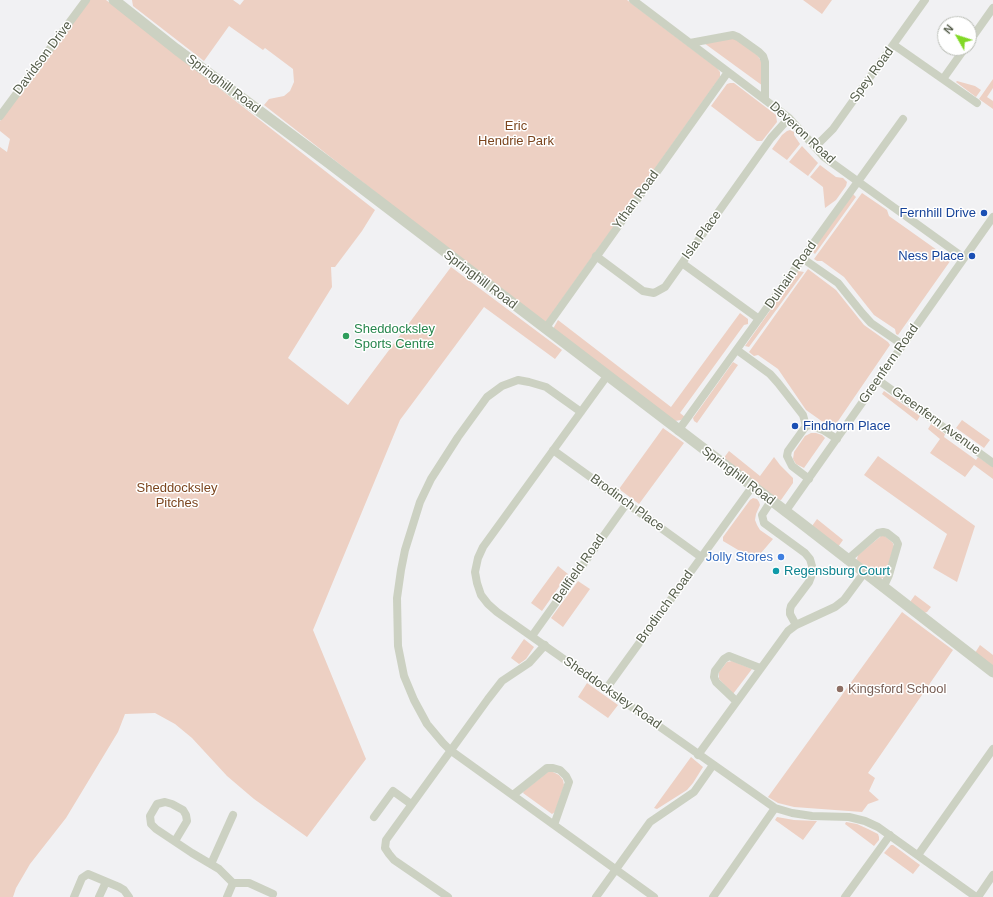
<!DOCTYPE html>
<html>
<head>
<meta charset="utf-8">
<style>
	body { margin:0 }
	#map { position:relative; width:993px; height:897px; overflow:hidden; background:#f1f1f3; font-family:Arial,sans-serif }
	canvas { display:block }
	.north { position:absolute; left:937px; top:16px; width:40px; height:40px; box-sizing:border-box; background:#fff; border:1px solid #bbbeb7; border-radius:50%; rotate:309deg; font-size:11px; font-weight:700; line-height:16px; text-align:center; color:#555d4a }
	.north::after { content:''; display:block; margin:auto; width:14px; height:18px; background:#81d826; clip-path:polygon(50% 0,100% 100%,50% 72%,0 100%) }
</style>
</head>
<body>
<div id="map">
<canvas width="993" height="897"></canvas>
<div class="north">N</div>
</div>
<script>
const ctx = document.querySelector('canvas').getContext('2d');
ctx.lineJoin = 'round';
function fillPath(path, color) { ctx.fillStyle = color; ctx.fill(path, 'evenodd'); }
const poly = rows => new Path2D(rows.map(r => 'M' + r).join(''));
function stroke(path, color, width, dash) { ctx.strokeStyle = color; ctx.lineWidth = width; ctx.lineCap = dash ? 'butt' : 'round'; ctx.setLineDash(dash || []); ctx.stroke(path); }
function drawText(font, color, halo, rows, align = 'center') {
  ctx.font = font + ' Arial,sans-serif'; ctx.lineWidth = 3; ctx.setLineDash([]); ctx.textBaseline = 'middle'; ctx.strokeStyle = halo; ctx.fillStyle = color; for (const [text, x, y, turn = 0] of rows) {
    ctx.save(); ctx.translate(x, y); ctx.rotate((+turn || 0) * Math.PI / 180); ctx.textAlign = isNaN(turn) ? turn : align; if (halo) ctx.strokeText(text, 0, 0); ctx.fillText(text, 0, 0); ctx.restore();
  }
}
const green = poly([
	[88,0,106,0,114,6,375,210,362,231,335,267,331,267,332,287,288,358,348,405,451,267,562,350,555,359,484,307,400,420,313,630,366,759,307,837,254,799,227,776,192,738,175,724,155,713,125,714,118,732,66,818,30,864,16,888,13,897,0,897,0,147,7,152,10,139,0,131,0,121],
	[132,0,233,0,240,5,244,0,627,0,717,68,720,72,720,77,545,323,498,288,264,105,269,99,284,96,290,91,294,82,293,69,265,48,263,50,229,26,204,61,133,6],
	[803,0,832,0,822,14],
	[733,37,757,55,760,59,762,63,763,86,704,43],
	[993,79,993,88,987,97,993,101,993,109,979,99],
	[957,81,975,86,981,90,976,97,956,82],
	[730,83,734,83,776,115,777,122,762,141,757,141,711,106,727,84],
	[790,130,794,132,794,135,800,144,787,160,772,149,782,135,787,131],
	[802,146,818,163,808,176,789,162],
	[820,165,836,177,843,178,847,182,846,186,836,200,825,208,823,187,810,177],
	[862,193,887,210,889,216,944,255,948,254,953,257,898,335,896,334,895,329,874,315,844,277,822,261,817,261,814,259],
	[853,194,856,197,815,254,812,251],
	[808,269,836,290,864,325,888,342,890,345,834,427,830,427,806,410,778,369,758,355,754,356,749,352],
	[798,271,804,272,749,347,745,346],
	[740,313,748,319,748,324,744,325,680,413,685,417,681,420,675,421,554,330,554,327,558,320,671,407],
	[733,362,738,365,697,423,694,421,693,418],
	[884,391,920,416,917,421,882,394],
	[962,420,990,440,984,448,956,428],
	[931,424,945,434,944,437,976,460,978,457,993,467,993,479,974,465,965,477,930,453,940,439,928,429],
	[663,428,684,443,639,504,619,489],
	[811,433,816,433,822,435,825,438,804,468,796,464,793,459,794,452,805,436],
	[729,451,760,476,774,457,780,465,793,478,793,483,781,500,776,499,723,459],
	[878,456,975,526,957,582,933,568,947,534,864,475],
	[753,498,757,499,759,502,760,505,756,514,755,520,757,525,760,530,773,539,755,560,723,541,723,537,750,500],
	[817,519,843,540,838,547,812,526],
	[881,536,885,536,893,543,894,547,884,577,881,579,858,563,857,559,858,555],
	[558,566,568,574,542,611,531,603],
	[578,581,590,589,563,627,551,618],
	[915,595,931,607,927,612,924,613,910,602],
	[902,612,953,650,868,773,875,778,869,791,879,800,868,804,862,812,794,807,778,803,768,797],
	[524,639,534,647,526,659,519,664,511,658],
	[980,645,993,655,993,667,975,653],
	[732,661,752,669,733,694,719,679,719,672,727,662],
	[587,683,618,705,608,718,578,697],
	[691,757,703,767,693,783,687,790,657,809,654,808],
	[548,772,553,772,559,775,563,780,564,785,555,812,552,814,523,793,524,791],
	[777,817,794,820,817,821,803,840,775,820],
	[846,822,857,824,868,829,878,834,879,837,879,840,874,846,845,824],
	[891,845,893,845,920,865,913,874,884,853]
]);
const minor = poly([
	[633,0,789,118,824,157,964,258],
	[969,42,993,8],
	[690,43,733,35,738,37,759,52,763,56,765,62,765,99],
	[894,45,977,103],
	[943,79,965,48],
	[0,116,86,0],
	[815,147,833,129,925,0],
	[596,256,643,291,654,293,665,287,771,138,789,118],
	[802,258,838,283,862,313,871,323,903,345],
	[682,263,759,319],
	[545,329,728,72],
	[737,350,770,374,778,383,803,415,806,426],
	[607,376,483,547,478,558,475,572,477,583,481,595,488,604,497,612,775,808,792,813,812,816,849,817,865,821,878,827,976,897],
	[878,380,993,463],
	[581,412,546,387,529,382,518,380,502,386,487,397,458,437,431,479,420,502,405,550,401,570,397,598,398,646,404,676,414,700,427,724,443,743,450,750,654,897],
	[678,431,903,119],
	[553,450,701,557],
	[809,479,792,466,787,456,788,451,806,426,811,425,815,427,823,430,837,439],
	[771,501,762,515,764,523,805,553,810,559,812,566,812,574,809,582,791,606,790,610,790,614,796,625],
	[785,512,993,217],
	[847,560,878,533,883,532,887,533,896,540,898,544,889,575,883,588],
	[532,636,627,503],
	[606,689,752,487],
	[736,701,716,682,714,677,715,671,724,659,729,656,760,668],
	[698,755,788,631,796,625,835,607,844,600,864,573],
	[513,795,547,768,553,768,560,770,566,776,569,782,554,825],
	[374,817,393,791,411,804],
	[175,841,187,821,186,815,183,810,172,804,165,802,157,804,150,816,151,824,156,829,192,853,219,869,233,883,227,897],
	[918,855,993,749],
	[211,864,233,815],
	[233,883,249,883,273,894],
	[74,897,82,878,88,874,119,887,124,890,129,897],
	[99,897,106,882],
	[448,897,394,860,389,854,385,848,386,840,488,699,502,681,529,663,545,645],
	[596,897,650,822,694,792,713,765],
	[713,897,775,808],
	[845,897,890,835],
	[978,897,993,875]
]);
const tertiary = poly([
	[114,0,176,49,329,163,801,523,993,672]
]);
const markers = [
	[984,213,4,"#1a4fb4"],
	[972,256,4,"#1a4fb4"],
	[346,336,4,"#2e9e5b"],
	[795,426,4,"#1a4fb4"],
	[781,557,4,"#3f7fe0"],
	[776,571,4,"#0f9aa8"],
	[840,689,4,"#8d6e63"]
];
const streetNames = [
	["Davidson Drive",43,58,-53],
	["Spey Road",872,75,-54],
	["Springhill Road",223,84,37],
	["Deveron Road",802,133,43],
	["Ythan Road",636,200,-54],
	["Isla Place",702,235,-54],
	["Dulnain Road",791,275,-55],
	["Springhill Road",480,280,37],
	["Greenfern Road",889,364,-55],
	["Greenfern Avenue",936,421,36],
	["Springhill Road",738,476,37],
	["Brodinch Place",627,503,36],
	["Bellfield Road",579,569,-55],
	["Brodinch Road",665,607,-54],
	["Sheddocksley Road",612,693,35]
];
const parkNames = [
	["Eric",516,126],
	["Hendrie Park",516,141],
	["Sheddocksley",177,488],
	["Pitches",177,503]
];
const transitNames = [
	["Fernhill Drive",976,213],
	["Ness Place",964,256],
	["Findhorn Place",803,426,"left"]
];
const leisureNames = [
	["Sheddocksley",354,329],
	["Sports Centre",354,344]
];
const shopNames = [
	["Jolly Stores",773,557]
];
const cultureNames = [
	["Regensburg Court",784,571]
];
const educationNames = [
	["Kingsford School",848,689]
];
fillPath(green, '#edd0c3');
stroke(minor, '#ccd1c2', 8);
stroke(tertiary, '#ccd1c2', 11);
for (const [x, y, r, color] of markers) { const dot = new Path2D(); dot.arc(x, y, r, 0, 2 * Math.PI); ctx.fillStyle = color; ctx.fill(dot); stroke(dot, '#fff', 1.5); }
drawText('13px', '#555d4a', '#fff', streetNames);
drawText('13px', '#7b451e', '#fff', parkNames);
drawText('13px', '#164399', '#fff', transitNames, 'right');
drawText('13px', '#27864d', '#fff', leisureNames, 'left');
drawText('13px', '#366cbe', '#fff', shopNames, 'right');
drawText('13px', '#0d838f', '#fff', cultureNames, 'left');
drawText('13px', '#785e54', '#fff', educationNames, 'left');
</script>
</body>
</html>
